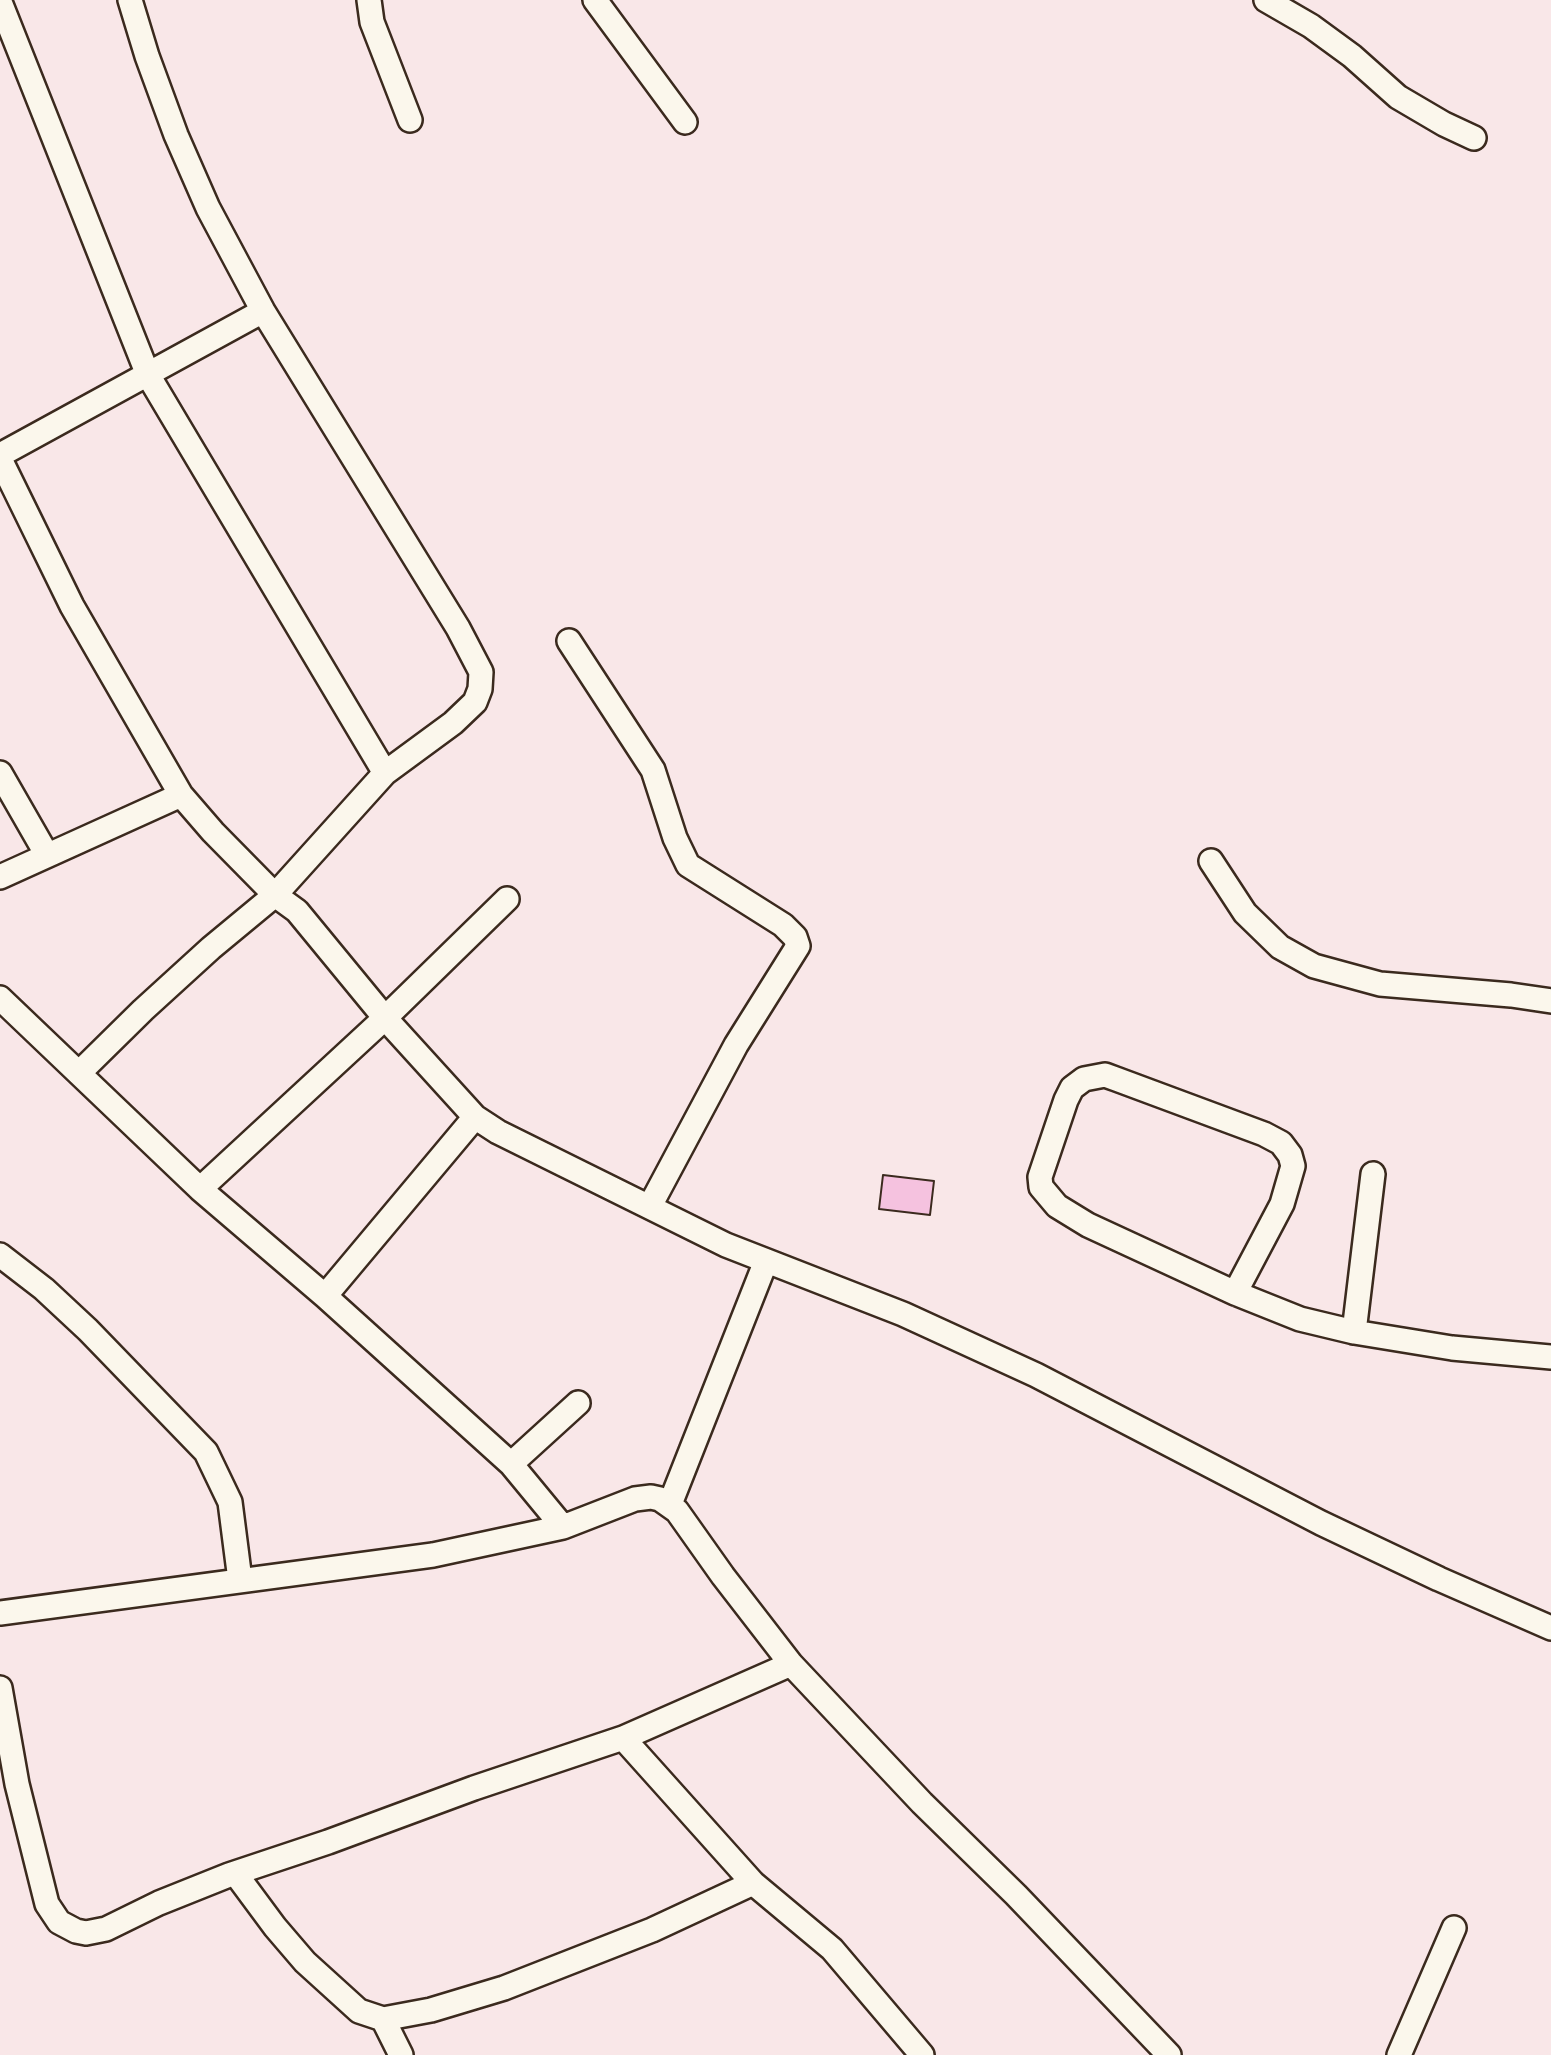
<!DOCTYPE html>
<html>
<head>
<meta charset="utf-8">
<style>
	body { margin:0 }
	canvas { display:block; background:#f9e7e8 }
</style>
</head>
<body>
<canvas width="1551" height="2055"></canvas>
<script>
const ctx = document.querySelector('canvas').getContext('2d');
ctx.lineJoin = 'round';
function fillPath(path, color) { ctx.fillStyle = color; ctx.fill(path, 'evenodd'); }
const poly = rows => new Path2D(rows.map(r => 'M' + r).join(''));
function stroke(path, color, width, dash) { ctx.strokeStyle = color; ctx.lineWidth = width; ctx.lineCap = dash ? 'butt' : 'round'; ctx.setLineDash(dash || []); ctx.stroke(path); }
const building = poly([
	[883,1175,934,1181,930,1215,879,1209,883,1175]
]);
const street = poly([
	[369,0,372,22,410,120],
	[595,0,685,122],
	[1266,0,1311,26,1352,56,1398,97,1444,124,1474,138],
	[0,2,148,375,385,773],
	[0,455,263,311],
	[0,459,72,606,181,795,213,832,275,895,297,911,385,1018,475,1117,498,1132,726,1245,903,1314,1036,1375,1321,1523,1439,1579,1551,1628],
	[569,641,653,770,675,838,688,865,783,925,795,937,798,946,736,1045,650,1206],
	[0,773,47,855],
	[1211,861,1245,913,1280,947,1314,966,1380,984,1511,995,1551,1001],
	[0,877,181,795],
	[0,998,200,1189,325,1296,511,1464,563,1527],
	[79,1073,143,1010,211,948,275,895,385,773,453,723,475,702,480,689,481,672,458,628,263,311,208,208,176,135,147,56,130,0],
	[200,1189,385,1018,507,899],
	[0,1255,44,1289,88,1330,206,1452,230,1502,240,1580],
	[1235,1293,1282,1204,1293,1166,1290,1155,1281,1143,1264,1134,1116,1079,1105,1075,1084,1079,1072,1088,1066,1100,1040,1177,1041,1187,1057,1206,1088,1225,1235,1293,1300,1319,1354,1332,1452,1348,1551,1357],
	[325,1296,475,1117],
	[1354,1332,1373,1174],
	[511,1464,578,1403],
	[670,1504,766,1261],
	[0,1613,433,1555,563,1527,635,1499,651,1497,660,1499,677,1511,723,1576,791,1664,922,1803,1016,1895,1169,2055],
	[791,1664,623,1738,753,1883,832,1949,922,2055],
	[0,1688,17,1784,47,1904,59,1922,76,1931,86,1933,106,1929,159,1903,229,1875,328,1842,474,1788,623,1738],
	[235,1873,275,1927,305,1962,359,2011,383,2019,431,2010,504,1988,652,1930,753,1883],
	[383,2019,401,2055],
	[1399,2055,1454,1928]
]);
fillPath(building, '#f5c2df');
stroke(building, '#3b2a1e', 2);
stroke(street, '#3b2a1e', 28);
stroke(street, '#fbf7ec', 23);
</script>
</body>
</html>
